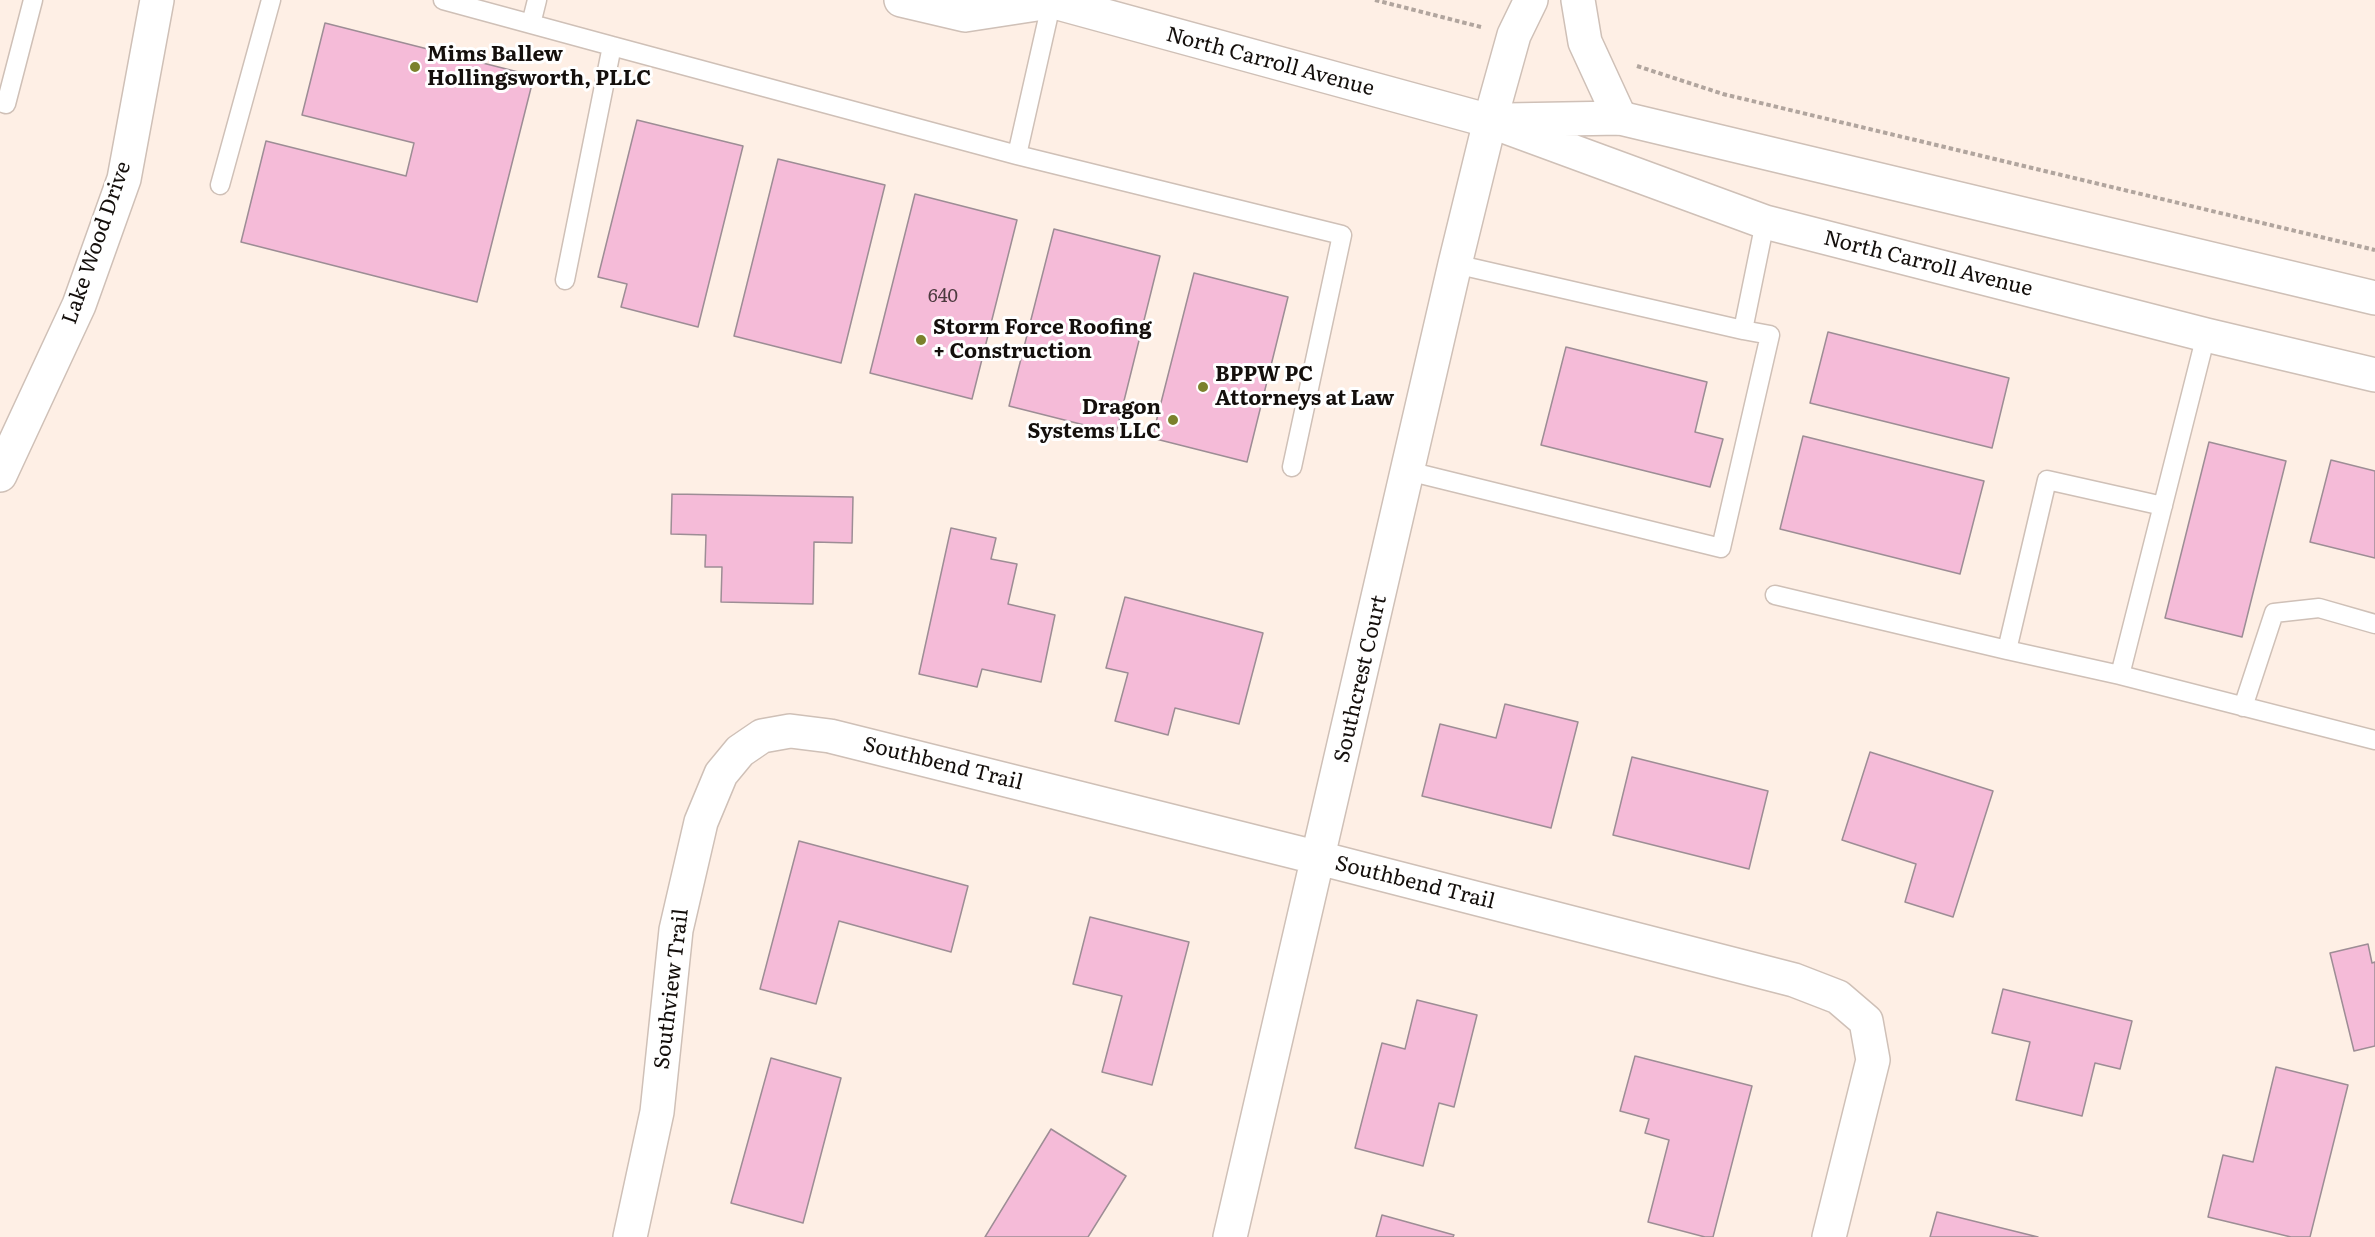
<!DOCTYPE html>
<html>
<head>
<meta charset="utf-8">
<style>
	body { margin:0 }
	canvas { display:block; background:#feefe5 }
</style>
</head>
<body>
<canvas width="2375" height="1237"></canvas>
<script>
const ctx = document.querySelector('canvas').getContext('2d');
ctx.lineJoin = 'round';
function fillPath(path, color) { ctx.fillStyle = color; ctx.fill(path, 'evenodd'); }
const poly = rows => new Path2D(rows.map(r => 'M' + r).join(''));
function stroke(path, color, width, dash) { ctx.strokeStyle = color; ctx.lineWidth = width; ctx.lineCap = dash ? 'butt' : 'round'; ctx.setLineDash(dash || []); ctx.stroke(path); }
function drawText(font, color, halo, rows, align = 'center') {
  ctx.font = font + ' Literata,serif'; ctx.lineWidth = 6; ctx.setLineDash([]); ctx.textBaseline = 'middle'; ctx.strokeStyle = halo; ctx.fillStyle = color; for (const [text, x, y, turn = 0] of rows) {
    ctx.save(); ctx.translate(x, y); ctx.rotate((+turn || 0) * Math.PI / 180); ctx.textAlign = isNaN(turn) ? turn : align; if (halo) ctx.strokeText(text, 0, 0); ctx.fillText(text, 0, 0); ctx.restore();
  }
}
const building = poly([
	[325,23,534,76,477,302,241,242,266,141,406,176,414,143,302,115,325,23],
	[637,120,743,146,698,327,621,307,627,284,598,277,637,120],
	[778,159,885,185,841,363,734,336,778,159],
	[915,194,1017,220,972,399,870,373,915,194],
	[1054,229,1160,256,1116,433,1009,406,1054,229],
	[1194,273,1288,297,1247,462,1152,438,1194,273],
	[1828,332,2009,378,1992,448,1810,403,1828,332],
	[1566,347,1707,382,1695,432,1723,439,1710,487,1541,445,1566,347],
	[1803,436,1984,481,1960,574,1780,529,1803,436],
	[2209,442,2286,461,2242,637,2165,618,2209,442],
	[2331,460,2375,471,2375,558,2310,542,2331,460],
	[672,494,853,497,852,543,814,542,813,604,721,602,722,567,705,567,706,535,671,534,672,494],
	[951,528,996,538,991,559,1017,564,1008,604,1055,615,1041,682,982,669,977,687,919,674,951,528],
	[1125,597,1263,633,1239,724,1175,708,1168,735,1115,721,1128,673,1106,668,1125,597],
	[1505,704,1578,722,1551,828,1422,796,1440,724,1496,738,1505,704],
	[1870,752,1993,791,1953,917,1905,902,1916,864,1842,840,1870,752],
	[1632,757,1768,791,1749,869,1613,835,1632,757],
	[799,841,968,886,951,952,839,921,816,1004,760,989,799,841],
	[1090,917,1189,942,1152,1085,1102,1072,1122,996,1073,984,1090,917],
	[2368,944,2372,963,2375,962,2375,1046,2354,1051,2330,953,2368,944],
	[2003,989,2132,1021,2120,1069,2095,1063,2082,1116,2016,1100,2030,1042,1992,1033,2003,989],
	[1417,1000,1477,1015,1454,1107,1439,1103,1423,1166,1355,1148,1382,1043,1405,1049,1417,1000],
	[1635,1056,1752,1086,1713,1237,1705,1237,1648,1222,1669,1140,1645,1133,1649,1119,1620,1111,1635,1056],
	[771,1058,841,1078,803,1223,731,1203,771,1058],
	[2276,1067,2348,1085,2310,1237,2291,1237,2208,1217,2223,1155,2253,1162,2276,1067],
	[1051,1129,1126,1176,1088,1237,985,1237,1051,1129],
	[1937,1212,2038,1237,1930,1237,1937,1212],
	[1382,1215,1454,1235,1453,1237,1376,1237,1382,1215]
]);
const path = poly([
	[1375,0,1481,27],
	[1637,66,1723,94,2375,250]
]);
const service = poly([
	[443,0,612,46],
	[531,24,537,0],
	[0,102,6,104,33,0],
	[1017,155,1052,0],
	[220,185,271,0],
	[1455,264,1743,330,1765,222],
	[565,280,612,46,1017,155,1342,235,1292,467],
	[2206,335,2120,675,2375,740],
	[1408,471,1721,548,1770,335,1743,330],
	[1775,595,2007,650,2047,480,2163,506],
	[2007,650,2120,675],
	[2243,707,2274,613,2319,608,2375,624]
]);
const minor = poly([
	[1578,0,1585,42,1620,118],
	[0,475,79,305,124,179,157,0],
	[630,1237,657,1112,676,930,701,822,721,774,740,751,762,736,790,731,830,736,1319,858,1794,980,1838,997,1866,1021,1873,1060,1829,1237],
	[1230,1237,1455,264,1490,121,1514,35,1531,0]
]);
const secondary = poly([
	[901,0,965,15,1050,2],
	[1047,0,1490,121,1765,222,2206,335,2375,375],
	[1507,120,1620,118,2375,298]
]);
const markers = [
	[415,67,6,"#7b812c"],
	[921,340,6,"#7b812c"],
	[1203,387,6,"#7b812c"],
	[1173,420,6,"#7b812c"]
];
const numberNames = [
	["640",943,297]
];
const poiNames = [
	["Mims Ballew",427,55],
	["Hollingsworth, PLLC",427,79],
	["Storm Force Roofing",933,328],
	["+ Construction",933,352],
	["BPPW PC",1215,375],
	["Attorneys at Law",1215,399],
	["Dragon",1161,408,"right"],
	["Systems LLC",1161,432,"right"]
];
const streetNames = [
	["North Carroll Avenue",1270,62,15],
	["Lake Wood Drive",97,243,-71],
	["North Carroll Avenue",1928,264,14],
	["Southcrest Court",1361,679,-77],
	["Southbend Trail",943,764,14],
	["Southbend Trail",1415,883,14],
	["Southview Trail",672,989,-83]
];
fillPath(building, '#f5bbd8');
stroke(building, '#9d8d95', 1.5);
stroke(service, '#cfc0b7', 21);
stroke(minor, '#cfc0b7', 36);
stroke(secondary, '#cfc0b7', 36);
stroke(path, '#b1a59e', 4, [4.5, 3]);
stroke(service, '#fff', 18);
stroke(minor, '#fff', 33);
stroke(secondary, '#fff', 33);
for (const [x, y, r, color] of markers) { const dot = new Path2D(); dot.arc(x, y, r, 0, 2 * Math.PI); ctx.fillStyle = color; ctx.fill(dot); stroke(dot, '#fff', 2); }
drawText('18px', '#4c3a3f', null, numberNames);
drawText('bold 21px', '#140f0c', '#fff', poiNames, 'left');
drawText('21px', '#140f0c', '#fff', streetNames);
</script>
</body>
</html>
